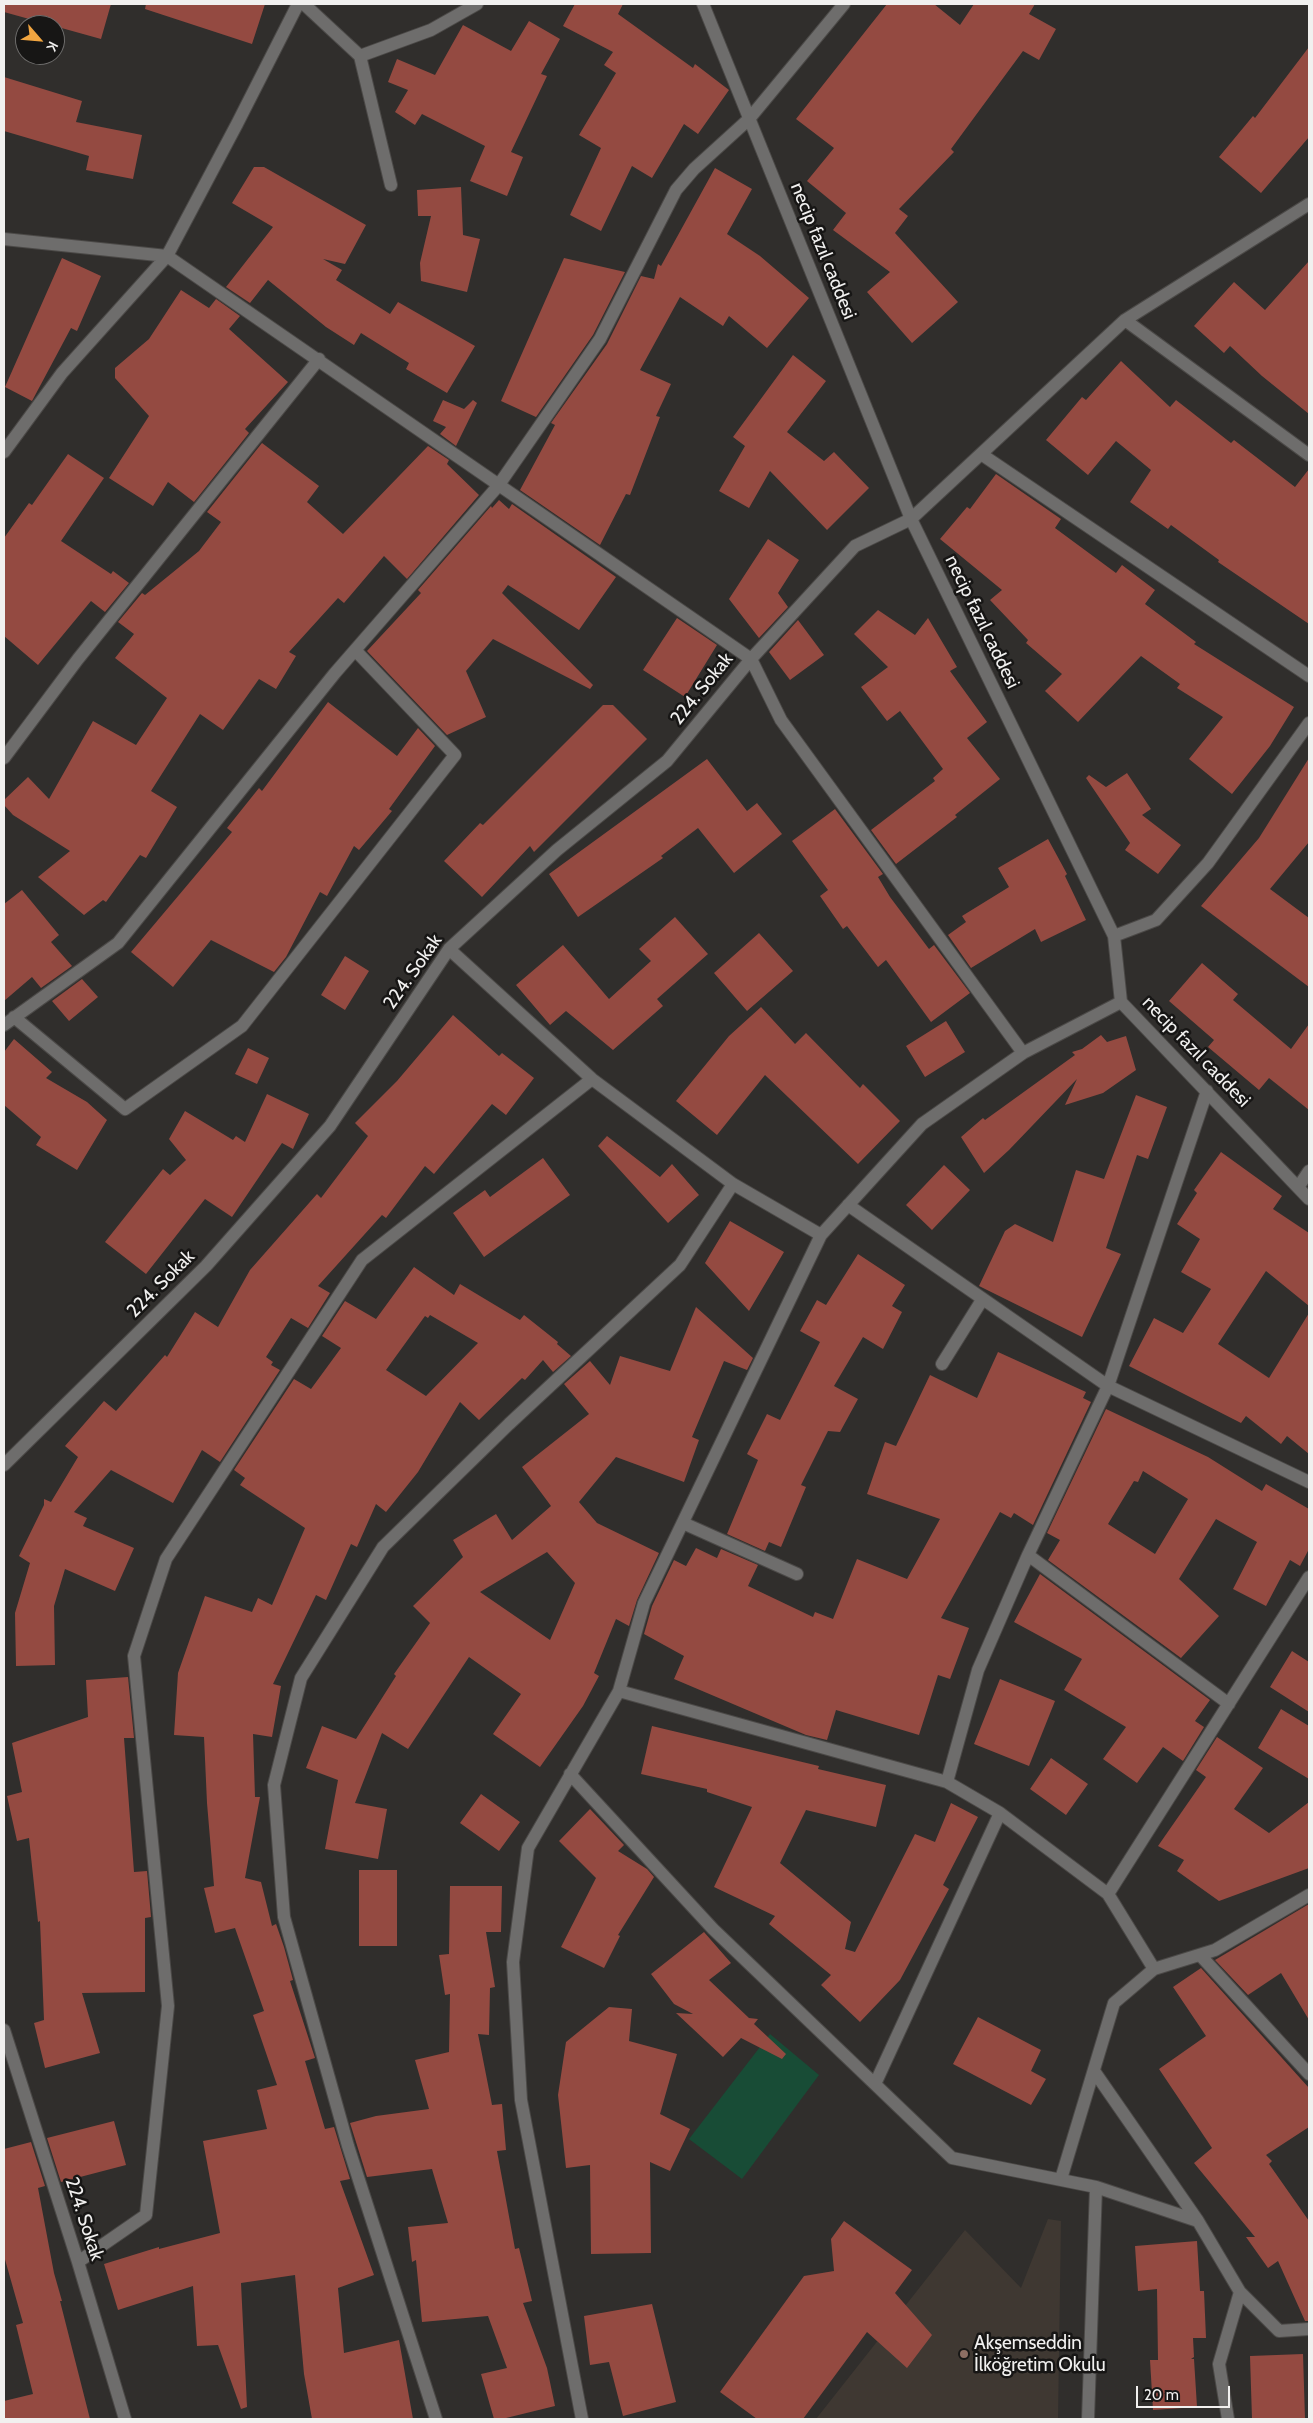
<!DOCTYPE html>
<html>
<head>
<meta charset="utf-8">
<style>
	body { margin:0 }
	#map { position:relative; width:1313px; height:2423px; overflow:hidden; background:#302e2c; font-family:Cabin,sans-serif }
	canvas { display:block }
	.frame { position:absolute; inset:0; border:5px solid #f1f0ef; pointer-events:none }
	.north { position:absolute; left:15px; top:15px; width:50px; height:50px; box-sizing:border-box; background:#171615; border:1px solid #6e6d6c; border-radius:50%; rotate:117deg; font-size:14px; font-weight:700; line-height:20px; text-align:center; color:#f1f0ef }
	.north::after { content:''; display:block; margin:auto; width:18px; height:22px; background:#f1a540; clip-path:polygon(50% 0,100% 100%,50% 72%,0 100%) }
	.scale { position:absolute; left:1136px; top:2386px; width:94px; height:22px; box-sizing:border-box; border:2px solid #f1f0ef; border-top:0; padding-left:6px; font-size:15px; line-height:18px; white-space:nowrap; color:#f1f0ef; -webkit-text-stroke:4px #171615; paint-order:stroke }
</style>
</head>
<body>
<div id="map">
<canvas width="1313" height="2423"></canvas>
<div class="frame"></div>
<div class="north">K</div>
<div class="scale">20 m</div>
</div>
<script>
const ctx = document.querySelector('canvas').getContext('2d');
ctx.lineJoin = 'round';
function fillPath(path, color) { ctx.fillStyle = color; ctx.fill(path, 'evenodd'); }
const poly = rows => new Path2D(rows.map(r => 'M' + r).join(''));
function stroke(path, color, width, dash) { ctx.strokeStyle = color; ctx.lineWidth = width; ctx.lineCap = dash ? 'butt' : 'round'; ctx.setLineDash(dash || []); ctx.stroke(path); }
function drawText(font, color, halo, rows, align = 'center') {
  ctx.font = font + ' Cabin,sans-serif'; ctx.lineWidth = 5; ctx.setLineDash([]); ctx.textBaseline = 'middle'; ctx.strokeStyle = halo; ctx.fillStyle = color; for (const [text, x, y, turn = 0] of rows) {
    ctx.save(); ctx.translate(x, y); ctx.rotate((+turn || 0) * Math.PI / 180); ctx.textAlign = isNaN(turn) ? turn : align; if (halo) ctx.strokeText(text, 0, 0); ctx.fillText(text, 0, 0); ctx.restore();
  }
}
const built = poly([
	[1048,2219,1061,2221,1058,2419,816,2419,965,2230,1021,2288]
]);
const green = poly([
	[770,2034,819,2075,742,2179,689,2139]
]);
const building = poly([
	[4,4,111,4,101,39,4,12],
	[146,4,265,4,252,44,145,9],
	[575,4,623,4,618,14,693,68,695,64,729,90,698,134,684,124,652,178,632,166,601,231,570,215,601,148,579,135,616,73,604,65,613,52,563,26],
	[887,4,934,4,960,25,974,4,1035,4,1029,14,1056,29,1039,60,1023,51,951,149,954,152,899,209,908,216,895,233,958,302,912,343,867,292,890,272,833,230,846,213,807,181,834,148,796,119],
	[529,21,560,39,541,74,547,76,511,152,523,157,507,196,470,181,485,146,422,114,415,125,395,112,408,90,388,82,397,59,435,75,463,25,511,51],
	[1309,47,1309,137,1261,193,1219,157,1253,116,1255,118],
	[4,77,82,101,76,122,142,135,133,179,86,170,89,156,4,131],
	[254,167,264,167,366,225,345,264,323,259,342,270,336,280,390,314,398,302,475,346,447,393,406,369,409,363,361,333,354,345,326,327,268,280,250,303,226,287,273,227,232,203],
	[715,168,752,189,727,234,760,256,809,298,767,348,729,316,723,326,680,297,640,370,671,384,656,416,660,417,630,495,626,494,600,545,520,490,555,425,551,423,607,344,641,276,654,279,658,264,661,266],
	[461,187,463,235,480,239,467,292,421,281,420,263,431,216,418,216,417,190],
	[62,258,101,276,77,331,71,328,32,401,5,387],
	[564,258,625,272,593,335,536,417,501,401],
	[1309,261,1309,414,1262,376,1230,346,1224,353,1194,326,1234,282,1265,310],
	[181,290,209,308,216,299,240,316,229,329,288,382,245,429,249,433,194,502,168,482,153,506,109,478,149,416,115,378,115,368,149,339],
	[793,355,826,381,787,432,824,461,834,452,869,488,827,530,770,471,749,508,719,491,745,446,733,437],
	[1121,361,1170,407,1176,400,1231,443,1234,440,1295,487,1309,469,1309,624,1218,562,1219,560,1171,525,1168,529,1130,502,1151,470,1116,441,1088,475,1046,440,1082,397,1086,400],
	[443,400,464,409,473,400,477,403,456,446,440,434,446,427,433,421],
	[262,443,319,486,307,502,343,534,428,446,449,460,447,464,479,495,407,579,384,556,344,603,338,598,289,652,296,656,276,689,259,679,223,730,200,714,151,791,177,807,146,858,140,855,106,902,103,900,84,915,38,877,70,851,13,815,4,805,4,800,28,777,49,799,93,721,136,745,167,698,115,658,134,634,118,622,142,593,145,595,199,551,221,522,207,512],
	[68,454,104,478,61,541,111,574,113,571,129,583,105,612,91,601,38,665,4,636,4,538,29,503,32,505],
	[996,474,1061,519,1055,528,1116,573,1122,565,1155,590,1145,604,1196,642,1194,644,1294,707,1270,746,1232,794,1189,759,1223,717,1177,688,1180,684,1141,656,1078,722,1045,691,1062,674,1026,643,1028,640,990,600,1002,590,940,539,967,507,970,509],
	[499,500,509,509,512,504,616,577,579,630,508,585,502,593,593,685,590,689,493,639,466,671,486,717,447,735,367,651,421,593,418,590,491,506,492,508],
	[768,539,799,560,778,593,788,607,759,638,729,599],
	[878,610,915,635,928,618,957,667,950,671,987,722,967,738,1000,779,955,815,957,817,896,864,871,830,935,781,933,778,943,769,900,711,887,721,861,687,888,667,854,634],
	[677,618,717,645,685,697,643,670],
	[798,620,824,655,790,680,769,652],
	[328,702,397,756,418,728,435,746,389,809,392,811,359,850,354,846,327,896,320,892,286,957,274,972,211,940,173,987,131,952,232,832,227,828,259,788,262,791],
	[603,705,613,705,647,739,534,852,530,846,482,897,444,861,480,823,483,825],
	[1309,758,1309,842,1270,889,1309,918,1309,987,1201,906,1259,838],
	[707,759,747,811,757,803,782,834,734,873,698,828,661,856,663,858,578,917,549,874],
	[1127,773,1151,809,1142,815,1181,845,1158,874,1125,850,1130,843,1086,778,1089,775,1106,787],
	[835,809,883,874,878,877,890,897,929,949,934,945,970,993,931,1022,886,960,878,967,847,926,843,929,820,896,828,890,792,841],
	[1048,839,1067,874,1065,876,1086,920,1041,942,1035,929,971,968,948,935,966,922,962,916,1009,887,998,868],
	[22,890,59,935,51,942,72,966,41,988,32,977,4,1001,4,904],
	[675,917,708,954,657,999,663,1006,613,1050,566,1011,550,1025,516,985,563,945,609,999,651,961,639,949],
	[759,933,793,971,747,1011,714,973],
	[345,956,369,971,345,1010,321,995],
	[1202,963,1238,994,1233,1000,1291,1049,1309,1024,1309,1110,1269,1078,1259,1090,1208,1047,1214,1040,1169,1001],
	[82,979,98,997,69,1021,52,1001],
	[761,1007,795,1044,806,1033,860,1088,863,1084,900,1121,858,1164,765,1075,717,1135,676,1101,729,1036],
	[453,1015,499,1056,502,1053,534,1078,506,1115,492,1104,434,1174,425,1166,386,1218,382,1215,318,1286,330,1293,308,1328,291,1318,266,1357,273,1362,271,1365,280,1370,220,1462,202,1450,173,1503,111,1470,74,1512,87,1518,83,1526,134,1548,115,1591,65,1569,54,1606,55,1665,16,1666,15,1613,30,1563,19,1556,44,1505,44,1499,51,1502,78,1457,65,1446,104,1401,116,1411,165,1355,167,1357,195,1312,218,1327,250,1270,317,1194,321,1198,368,1136,355,1123,397,1081],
	[946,1021,965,1052,925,1077,906,1046],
	[1101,1035,1107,1042,1126,1036,1136,1070,1103,1093,1065,1105,1077,1079,1009,1150,984,1173,961,1137,983,1118,985,1120,1075,1055,1072,1052,1082,1049],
	[14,1039,52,1072,46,1078,87,1102,107,1120,77,1170,36,1145,41,1137,4,1105,4,1052],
	[248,1048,269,1058,257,1084,235,1074],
	[267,1094,309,1114,293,1149,282,1143,232,1217,205,1199,146,1274,105,1242,163,1169,170,1175,186,1160,169,1139,185,1111,233,1140,236,1136,245,1142],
	[1136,1095,1167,1107,1148,1159,1137,1155,1106,1248,1121,1254,1082,1337,979,1286,1005,1231,1015,1224,1053,1242,1076,1170,1104,1179],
	[607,1136,660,1177,672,1164,699,1195,668,1223,598,1146],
	[1221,1152,1282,1196,1273,1209,1309,1233,1309,1306,1266,1271,1218,1344,1269,1378,1309,1313,1309,1454,1287,1436,1281,1444,1246,1416,1241,1423,1129,1366,1154,1318,1183,1333,1211,1289,1181,1272,1200,1239,1177,1224,1197,1193,1194,1190],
	[543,1158,570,1195,484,1257,453,1213,485,1190,490,1197],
	[944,1165,970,1190,932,1230,906,1205],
	[730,1221,784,1252,749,1311,705,1263],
	[858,1254,905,1285,892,1306,902,1312,883,1349,863,1337,834,1386,858,1399,840,1432,828,1431,801,1485,806,1487,781,1547,769,1542,765,1551,727,1534,758,1460,747,1454,767,1414,780,1420,820,1342,800,1331,817,1300,826,1305],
	[414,1267,454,1295,460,1284,520,1320,524,1315,558,1342,557,1344,571,1356,553,1372,543,1360,525,1380,522,1378,479,1420,460,1402,418,1472,386,1512,376,1504,357,1547,351,1544,326,1600,316,1595,273,1684,281,1686,272,1737,253,1734,255,1797,260,1797,245,1878,261,1882,272,1926,276,1924,284,1947,293,1980,290,1981,315,2058,305,2061,325,2129,334,2127,350,2179,340,2181,374,2275,338,2288,344,2353,399,2340,413,2419,312,2419,304,2374,295,2275,241,2283,247,2407,241,2409,218,2345,197,2346,193,2286,118,2310,104,2264,159,2247,159,2249,220,2233,203,2141,267,2129,257,2090,277,2085,253,2015,264,2011,235,1928,215,1933,204,1888,214,1886,207,1803,204,1737,174,1735,178,1673,205,1596,252,1612,258,1598,272,1605,305,1528,240,1485,245,1478,234,1470,294,1379,311,1389,341,1348,322,1336,345,1301,376,1319],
	[430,1315,478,1343,426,1396,386,1370,425,1316,428,1318],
	[696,1307,753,1358,747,1370,724,1361,692,1437,699,1440,684,1482,616,1457,579,1502,597,1523,659,1553,637,1600,629,1626,616,1619,594,1673,599,1676,583,1706,540,1767,493,1734,521,1694,469,1657,408,1749,382,1733,355,1803,387,1809,378,1859,325,1849,338,1780,306,1768,322,1726,356,1739,396,1676,394,1674,430,1623,413,1606,463,1557,453,1540,496,1514,512,1540,551,1506,522,1467,589,1414,564,1384,590,1361,610,1385,620,1356,670,1371],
	[547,1552,575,1583,550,1640,480,1592],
	[998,1352,1086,1392,1083,1398,1091,1402,1033,1525,1014,1513,1011,1518,1000,1512,941,1618,969,1628,950,1679,938,1675,919,1735,836,1710,827,1740,806,1735,674,1679,684,1656,644,1634,652,1606,674,1560,686,1566,696,1548,717,1558,721,1549,758,1565,748,1586,813,1617,815,1612,833,1619,857,1559,907,1579,940,1519,867,1494,885,1442,896,1446,930,1375,977,1398],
	[1106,1409,1208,1457,1262,1491,1266,1484,1309,1509,1309,1549,1300,1566,1290,1560,1266,1606,1233,1589,1257,1542,1216,1519,1179,1579,1219,1616,1181,1658,1048,1560,1060,1540,1047,1533],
	[1143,1471,1188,1499,1155,1554,1108,1524,1134,1481,1138,1482],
	[1040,1574,1210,1700,1195,1721,1204,1727,1183,1761,1163,1747,1137,1783,1103,1759,1126,1727,1064,1690,1082,1659,1014,1622],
	[1292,1651,1309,1662,1309,1712,1270,1687],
	[128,1677,134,1738,124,1738,134,1872,147,1871,151,1917,145,1918,145,1992,82,1993,100,2053,45,2068,34,2023,44,2020,40,1921,38,1922,29,1838,17,1841,7,1796,22,1792,12,1743,88,1717,86,1680],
	[1000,1679,1055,1701,1029,1766,974,1744],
	[1281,1709,1309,1726,1309,1779,1258,1748],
	[652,1726,819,1766,818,1769,886,1785,876,1827,806,1810,780,1863,851,1922,845,1949,855,1952,915,1834,935,1842,951,1803,978,1817,943,1885,949,1889,900,1980,860,2022,821,1985,831,1975,769,1924,775,1916,714,1887,752,1807,707,1792,707,1789,641,1774],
	[1217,1737,1263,1768,1234,1809,1269,1833,1309,1802,1309,1868,1219,1901,1177,1871,1184,1860,1158,1846,1206,1777,1196,1770],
	[1051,1758,1088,1784,1066,1815,1030,1789],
	[481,1794,520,1822,499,1851,460,1823],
	[590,1809,624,1845,618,1851,647,1869,654,1877,618,1935,620,1936,604,1968,561,1947,596,1878,559,1841],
	[359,1870,397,1870,397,1946,359,1946],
	[450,1886,502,1886,501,1932,486,1932,495,1987,490,1988,489,2035,478,2034,492,2105,502,2104,506,2150,497,2151,515,2249,519,2248,532,2301,523,2303,547,2368,555,2406,502,2419,494,2419,481,2374,507,2368,488,2316,422,2322,416,2260,412,2262,408,2227,448,2223,432,2169,367,2177,350,2123,376,2116,429,2109,415,2060,449,2052,450,1994,445,1995,439,1955,449,1954],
	[1309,1904,1309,2020,1281,1973,1248,1995,1215,1960],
	[704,1932,731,1963,709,1980,749,2018,758,2019,754,2024,786,2054,782,2059,741,2038,723,2057,676,2013,693,2014,674,2004,651,1974],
	[1201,1968,1309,2088,1309,2127,1266,2155,1272,2161,1269,2164,1309,2221,1309,2321,1305,2321,1278,2261,1268,2268,1246,2237,1255,2237,1194,2163,1212,2148,1159,2069,1206,2036,1173,1987],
	[609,2007,632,2009,629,2041,677,2054,660,2114,690,2129,670,2171,650,2162,651,2253,591,2254,590,2165,566,2168,558,2095,566,2042],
	[978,2017,1041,2050,1031,2071,1046,2079,1031,2105,953,2064],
	[114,2121,126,2165,61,2182,47,2138],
	[31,2142,45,2186,38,2188,54,2273,62,2301,60,2301,90,2419,4,2419,4,2401,33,2394,16,2325,23,2323,4,2256,4,2149],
	[844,2221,912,2270,895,2293,932,2335,907,2368,867,2332,803,2419,757,2419,720,2392,804,2276,834,2271,831,2239],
	[1197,2241,1200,2291,1204,2291,1206,2338,1193,2338,1194,2357,1191,2359,1194,2359,1197,2407,1153,2410,1150,2360,1158,2360,1157,2289,1138,2291,1135,2246],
	[652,2304,676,2402,623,2416,609,2362,590,2365,584,2316],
	[1303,2354,1305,2419,1252,2419,1250,2356]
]);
const minor = poly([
	[304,4,360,56,431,30,477,4],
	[703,4,911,519,1114,936,1121,1002,1309,1199],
	[360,56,391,185],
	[4,239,167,256,751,659,781,720,1023,1053],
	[1125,320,1309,455],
	[4,452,62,373,167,256,237,124,298,4],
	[981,454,1309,676],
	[4,758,78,659,319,359],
	[1114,936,1156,920,1208,863,1309,723],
	[449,949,592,1079,733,1184,821,1235],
	[14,1017,125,1109,242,1026,455,755,355,650],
	[4,1025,118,943,335,673,498,486,600,339,676,190,694,169,749,119,844,4],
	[1299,1186,1309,1171],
	[848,1205,1108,1386,1309,1482],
	[942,1364,982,1300],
	[4,1465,206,1266,330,1126,449,949,557,850,667,761,751,659,855,546,911,519,1125,320,1309,204],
	[683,1523,797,1574],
	[1028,1555,1229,1704],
	[619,1691,947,1782,1000,1813,1108,1894,1154,1969],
	[570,1774,713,1929,952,2158,1096,2187,1198,2221,1240,2292,1279,2331,1309,2329],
	[947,1782,978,1670,1028,1555,1108,1386,1207,1091],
	[1108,1894,1309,1577],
	[1200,1955,1309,2074],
	[4,2030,78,2262,125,2419],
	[1094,2071,1198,2221],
	[875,2084,1000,1813],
	[1061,2179,1114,2003,1154,1969,1215,1950,1309,1895],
	[78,2262,146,2215,168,2006,134,1656,166,1559,362,1260,592,1079],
	[436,2419,348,2146,284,1917,274,1785,301,1678,383,1547,509,1424,680,1265,733,1184],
	[582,2419,521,2100,513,1962,528,1848,619,1691,644,1603,821,1235,922,1124,1023,1053,1121,1002],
	[1088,2419,1096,2187],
	[1228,2419,1219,2364,1240,2292]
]);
const markers = [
	[964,2354,5,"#8d6e63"]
];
const streetNames = [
	["necip fazıl caddesi",823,251,68],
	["necip fazıl caddesi",982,622,64],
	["224. Sokak",702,689,-51],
	["224. Sokak",413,972,-55],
	["necip fazıl caddesi",1196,1052,46],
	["224. Sokak",161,1284,-45],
	["224. Sokak",84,2219,72]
];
const poiNames = [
	["Akşemseddin",974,2343],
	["İlköğretim Okulu",974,2365]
];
fillPath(built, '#3f3832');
fillPath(green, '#184c36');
fillPath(building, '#944a41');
stroke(minor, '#4b4947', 14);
stroke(minor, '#6e6d6c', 12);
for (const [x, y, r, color] of markers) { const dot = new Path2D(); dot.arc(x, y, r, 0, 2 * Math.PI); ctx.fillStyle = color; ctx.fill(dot); stroke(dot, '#171615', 2); }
drawText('19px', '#f1f0ef', '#171615', streetNames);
drawText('19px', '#f1f0ef', '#171615', poiNames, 'left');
</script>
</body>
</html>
